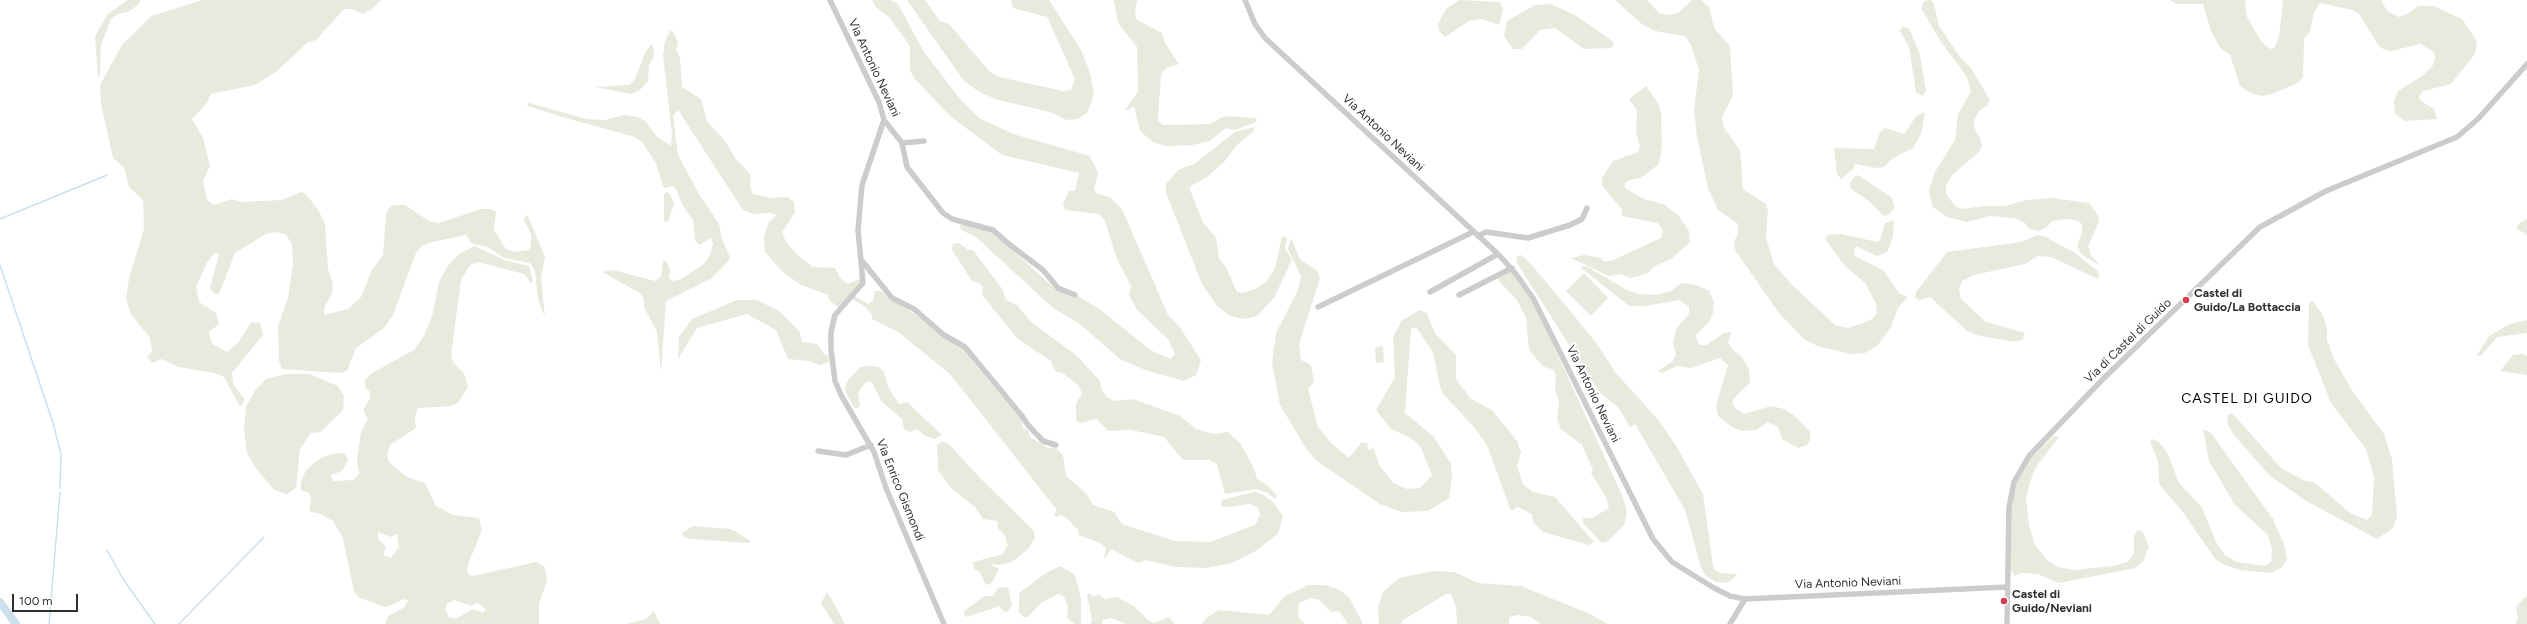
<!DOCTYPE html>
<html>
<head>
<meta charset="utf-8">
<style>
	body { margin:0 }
	#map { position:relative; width:2527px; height:624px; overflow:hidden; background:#fff; font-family:Figtree,sans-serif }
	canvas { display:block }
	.scale { position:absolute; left:12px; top:594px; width:66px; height:18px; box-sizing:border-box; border:2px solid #2f2f2f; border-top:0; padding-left:5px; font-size:12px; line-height:14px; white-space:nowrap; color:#2f2f2f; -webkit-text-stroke:3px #fff; paint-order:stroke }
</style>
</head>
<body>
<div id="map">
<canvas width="2527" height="624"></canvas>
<div class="scale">100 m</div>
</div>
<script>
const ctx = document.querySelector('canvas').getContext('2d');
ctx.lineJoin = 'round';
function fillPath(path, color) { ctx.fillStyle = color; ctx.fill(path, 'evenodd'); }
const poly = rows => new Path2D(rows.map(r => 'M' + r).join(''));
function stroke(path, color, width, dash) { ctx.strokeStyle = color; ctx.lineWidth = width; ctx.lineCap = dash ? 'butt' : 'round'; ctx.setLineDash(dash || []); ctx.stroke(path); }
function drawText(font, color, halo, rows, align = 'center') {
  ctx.font = font + ' Figtree,sans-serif'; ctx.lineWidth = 4; ctx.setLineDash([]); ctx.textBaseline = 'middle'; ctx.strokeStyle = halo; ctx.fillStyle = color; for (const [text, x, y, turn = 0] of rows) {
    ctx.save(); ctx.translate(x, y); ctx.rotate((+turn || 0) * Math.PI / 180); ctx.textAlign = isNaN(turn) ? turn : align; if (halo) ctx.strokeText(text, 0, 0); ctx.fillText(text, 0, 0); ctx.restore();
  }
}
const green = poly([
	[127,0,141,0,138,5,128,12,118,14,111,19,101,45,100,76,98,77,95,36,107,15],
	[203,0,381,0,372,9,363,14,351,9,344,9,316,40,307,43,276,72,255,85,211,94,207,103,192,119,203,138,210,166,203,181,207,200,214,205,232,199,240,202,282,200,301,192,306,194,318,210,325,223,328,269,333,284,332,294,325,306,324,315,348,309,361,297,372,270,383,255,386,214,389,208,394,205,405,205,429,221,438,223,482,209,491,209,496,212,494,230,506,249,515,252,529,250,531,246,531,234,524,220,526,215,528,216,545,257,541,278,545,317,538,300,535,271,530,263,505,258,487,247,471,243,466,235,432,242,422,246,416,253,393,315,384,328,356,348,347,371,340,373,282,369,279,361,278,326,288,298,293,264,292,245,286,234,275,232,266,234,235,253,219,294,214,294,210,288,219,254,215,252,207,263,196,286,199,302,216,313,219,324,209,332,212,344,227,352,238,343,251,322,260,323,263,335,232,373,233,384,245,400,240,407,224,377,214,373,179,367,162,359,153,363,147,357,152,351,150,338,131,314,126,299,129,278,144,229,143,200,129,187,124,167,113,158,101,104,100,85,122,45,151,16],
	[872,0,890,0,898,4,924,52,960,99,979,118,1013,134,1090,156,1098,173,1094,190,1098,194,1110,197,1122,209,1168,315,1179,326,1201,360,1196,375,1184,381,1145,370,1120,359,1080,324,1053,308,977,238,960,229,961,223,989,229,1052,286,1070,291,1101,310,1150,350,1171,359,1175,354,1168,339,1137,310,1129,295,1131,286,1117,259,1105,221,1099,214,1065,210,1063,204,1069,191,1075,191,1079,173,1002,155,950,116,914,78,910,70,910,46,889,17,876,7],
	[907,0,925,0,940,21,949,24,989,71,999,77,1063,91,1071,90,1075,79,1047,17,1013,8,1011,0,1049,0,1081,50,1090,73,1094,94,1087,113,1078,119,1066,120,1053,113,995,99,978,91,964,81],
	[1114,0,1137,0,1135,14,1137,20,1162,33,1166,45,1179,64,1167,68,1161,74,1158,121,1163,125,1210,124,1222,117,1230,116,1254,118,1257,119,1256,122,1235,130,1226,128,1210,141,1192,145,1166,146,1153,142,1140,131,1134,106,1128,110,1125,110,1138,92,1137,47,1118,23],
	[1459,0,1500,2,1503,9,1499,25,1482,19,1469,21,1445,37,1439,31,1438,24,1446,9],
	[1615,0,1647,0,1659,13,1669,15,1678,13,1692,0,1701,0,1709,7,1714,28,1730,46,1733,95,1722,117,1724,128,1740,150,1743,189,1766,204,1768,211,1766,238,1774,264,1791,284,1835,325,1848,328,1871,320,1877,313,1876,304,1866,284,1845,266,1825,239,1828,235,1841,234,1877,242,1880,240,1885,223,1894,220,1893,237,1887,252,1877,256,1856,246,1854,250,1855,256,1883,270,1899,293,1908,297,1898,308,1891,327,1877,346,1865,353,1852,354,1820,347,1805,340,1779,313,1735,250,1734,242,1738,233,1737,223,1718,210,1708,188,1697,137,1694,111,1699,70,1691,45,1685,36,1655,31,1643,25],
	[1930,0,1934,4,1939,26,1960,57,1971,68,1990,100,1988,105,1979,111,1974,120,1975,130,1981,140,1982,146,1979,152,1953,174,1946,185,1946,194,1955,206,1962,209,1984,206,2005,206,2026,200,2051,198,2089,203,2098,215,2099,222,2088,246,2091,255,2100,266,2081,254,2077,246,2082,232,2082,224,2078,221,2068,219,2052,221,2047,227,2039,231,2029,229,2025,223,2015,218,1990,216,1967,222,1947,217,1932,206,1929,190,1935,172,1955,140,1958,114,1971,92,1967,77,1939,39,1921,8,1924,1],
	[2170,0,2245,0,2247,17,2261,41,2270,49,2274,48,2279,37,2283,0,2381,0,2387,11,2399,17,2409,13,2418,6,2434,6,2462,19,2477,41,2475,54,2451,84,2423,91,2419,97,2421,101,2434,109,2437,119,2405,121,2395,114,2394,101,2398,91,2422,76,2432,67,2435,59,2434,52,2420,44,2391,51,2385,50,2379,46,2359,14,2352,10,2320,3,2314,12,2310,32,2304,38,2303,77,2298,83,2272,94,2262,96,2251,93,2240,86,2230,55,2220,48,2211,31,2203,4,2176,4],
	[1551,4,1575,15,1614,42,1612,48,1584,49,1555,28,1540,30,1522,49,1513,49,1504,36,1507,21,1535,5],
	[1902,27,1909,28,1920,55,1926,91,1922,96,1916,92,1909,47,1900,31],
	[670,31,673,31,678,42,676,50,680,57,682,87,701,99,707,121,726,142,735,158,751,175,750,187,753,194,771,198,787,197,794,202,795,213,782,232,786,242,800,257,813,267,835,268,841,279,848,284,859,279,861,281,859,287,838,307,829,300,828,295,801,285,783,272,765,252,764,236,769,222,777,215,771,213,753,214,743,210,678,110,673,116,678,155,699,194,719,224,722,239,730,257,729,260,712,278,666,301,661,372,657,332,644,307,644,299,640,293,602,272,613,270,655,281,661,276,663,260,667,262,670,270,669,278,673,281,681,279,704,264,710,255,713,244,711,238,699,245,695,240,693,220,683,206,676,189,673,186,665,188,663,186,656,163,642,142,635,137,562,117,528,106,527,104,529,103,587,119,606,120,623,115,638,117,645,121,657,137,671,146,672,134,663,55,665,41],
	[652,43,654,51,653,59,649,65,648,81,639,91,631,94,595,87,629,85,635,79,645,53],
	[1646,86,1658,103,1661,112,1662,146,1659,164,1641,178,1629,180,1625,183,1625,188,1644,199,1663,204,1678,215,1689,231,1690,242,1671,259,1655,266,1648,273,1639,276,1631,278,1620,274,1609,276,1571,258,1584,255,1601,258,1603,261,1611,261,1661,238,1663,231,1658,223,1622,216,1622,210,1602,185,1602,178,1613,161,1638,152,1640,146,1636,132,1637,110,1629,99],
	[1925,113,1921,134,1913,148,1893,158,1884,167,1876,168,1855,164,1853,169,1841,179,1837,174,1834,148,1874,149,1880,132,1885,128,1904,134,1917,115],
	[1254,127,1255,130,1237,145,1224,162,1207,177,1189,187,1203,223,1216,237,1219,259,1226,267,1237,292,1243,293,1255,289,1266,282,1275,269,1282,236,1287,238,1285,248,1292,260,1274,298,1257,316,1244,319,1230,316,1217,306,1202,284,1166,193,1166,184,1178,170,1194,164,1235,132],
	[1858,175,1891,197,1895,207,1890,214,1884,216,1869,201,1851,189,1850,184,1854,177],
	[666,192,670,194,674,204,668,222,666,222,664,221,664,195],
	[2527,219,2527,235,2516,228,2521,222],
	[2037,235,2044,236,2075,253,2099,272,2098,279,2051,257,2038,256,2025,264,1974,275,1962,281,1959,289,1961,299,1986,322,2022,332,2025,334,2022,340,2014,342,1976,335,1966,330,1930,297,1920,300,1915,298,1916,292,1947,252,2021,242],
	[1291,238,1300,259,1317,271,1320,278,1299,344,1301,360,1311,365,1314,382,1308,389,1318,427,1332,444,1349,458,1362,442,1369,444,1367,446,1369,450,1373,448,1380,466,1393,483,1407,489,1420,488,1432,475,1420,446,1409,437,1391,429,1376,410,1395,377,1393,337,1402,320,1420,310,1427,313,1435,333,1456,355,1456,379,1471,399,1492,410,1517,441,1521,452,1517,466,1523,484,1533,492,1555,497,1594,542,1589,545,1543,532,1533,522,1532,514,1518,507,1511,511,1487,445,1473,426,1444,395,1440,387,1433,352,1416,327,1411,329,1405,413,1434,437,1451,464,1452,477,1449,498,1428,511,1401,512,1380,504,1318,462,1307,450,1280,405,1272,363,1276,333,1298,290,1301,276,1288,249],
	[959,243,968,250,973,250,1003,290,1005,299,1017,305,1031,322,1076,355,1100,381,1101,389,1107,397,1115,401,1133,399,1180,416,1196,429,1214,434,1228,432,1240,443,1254,468,1257,479,1268,486,1277,496,1275,499,1268,493,1257,489,1225,494,1217,464,1209,460,1183,460,1164,437,1131,430,1108,431,1097,419,1080,423,1076,420,1076,404,1082,393,1078,385,1064,374,1055,371,1051,361,1018,339,982,295,983,287,979,283,972,281,952,250,953,244],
	[475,246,504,260,529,266,533,281,531,283,524,274,478,262,470,265,461,280,451,356,453,362,464,373,468,387,458,403,452,406,418,408,415,416,416,428,390,445,387,455,389,462,407,477,425,483,436,506,453,515,479,518,482,530,469,562,467,570,469,575,473,576,536,562,545,567,547,581,539,604,539,624,385,624,388,616,405,607,408,600,403,599,395,604,385,607,360,598,354,592,343,538,333,521,320,514,309,511,311,501,309,493,301,490,301,480,307,469,319,459,332,454,344,453,348,459,342,471,331,475,333,481,353,480,359,474,357,461,361,432,368,419,363,410,370,398,370,392,365,387,365,380,372,373,414,350,424,336,433,313,439,282,447,267,459,254],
	[378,532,391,537,397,534,399,547,391,558,383,555,386,547,378,539],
	[455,600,471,606,478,603,486,610,483,613,473,609,455,619,449,617,445,609,447,604],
	[1521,255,1530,263,1572,313,1597,344,1615,372,1660,422,1678,449,1703,494,1713,566,1716,571,1721,573,1737,574,1732,580,1726,583,1716,582,1705,575,1701,567,1685,510,1635,424,1630,427,1618,407,1599,392,1517,263,1516,257],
	[1586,266,1627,290,1639,294,1655,295,1671,291,1681,283,1697,285,1709,291,1714,302,1713,313,1709,322,1696,335,1697,341,1700,345,1706,345,1724,333,1732,332,1728,342,1732,349,1742,357,1749,370,1750,383,1736,396,1732,402,1734,407,1744,414,1771,406,1784,409,1795,416,1810,432,1810,440,1807,445,1798,448,1782,439,1778,427,1768,422,1756,430,1741,431,1732,427,1718,416,1716,406,1728,365,1720,358,1691,368,1677,366,1662,373,1658,371,1672,362,1676,355,1673,343,1676,329,1689,314,1689,307,1680,300,1645,306,1629,306,1580,267],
	[1509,270,1513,272,1532,299,1622,495,1627,512,1624,525,1608,541,1602,543,1583,523,1583,518,1592,518,1609,508,1606,497,1591,473,1593,470,1582,445,1561,429,1557,420,1559,401,1555,391,1556,377,1554,370,1542,366,1529,349,1526,318,1517,300,1498,280,1498,277],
	[1584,273,1608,298,1591,316,1566,291],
	[875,291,881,291,891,300,906,308,965,350,973,362,1022,420,1023,428,1028,430,1030,437,1048,448,1055,447,1063,455,1066,476,1086,493,1093,505,1114,512,1122,524,1175,541,1210,542,1255,525,1260,515,1258,508,1250,504,1229,507,1221,506,1222,500,1254,492,1262,494,1272,501,1283,516,1278,534,1254,552,1232,563,1206,568,1177,567,1144,560,1138,563,1111,549,1104,560,1106,548,1102,544,1079,535,1078,530,1067,518,1061,515,1056,517,1054,515,1057,510,950,374,898,332,872,319,872,314,864,306,852,299,855,296,868,304,873,300],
	[737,300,757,300,779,311,799,331,802,342,817,344,824,354,829,356,829,362,819,365,809,361,788,359,776,330,747,314,697,328,678,359,679,337,692,319],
	[2312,300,2322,314,2327,328,2327,340,2334,359,2353,392,2384,434,2392,459,2397,517,2393,528,2377,539,2308,502,2270,476,2234,435,2228,425,2227,416,2232,413,2281,468,2305,481,2314,482,2350,513,2367,520,2372,515,2374,477,2366,449,2331,403,2308,345,2309,304],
	[2527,320,2527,333,2497,337,2481,356,2477,355,2489,336,2510,324],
	[1383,346,1384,362,1376,363,1375,347],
	[2522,354,2527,356,2527,375,2500,371,2513,355],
	[871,366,879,367,884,372,888,387,899,404,907,402,942,435,935,439,925,436,917,429,910,432,904,429,902,419,881,401,872,382,868,381,864,384,858,393,860,405,857,409,854,407,845,391,846,383,860,367],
	[286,374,309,374,338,386,344,396,343,410,321,432,311,433,300,449,296,488,287,494,274,490,255,467,247,453,244,429,246,407,255,390,266,379],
	[2203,429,2211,433,2273,519,2285,547,2287,559,2281,568,2271,573,2240,570,2227,566,2216,560,2182,511,2159,484,2158,461,2150,442,2153,439,2159,442,2167,452,2179,483,2201,506,2218,546,2225,555,2237,562,2265,566,2271,562,2272,550,2268,535,2235,505,2209,461],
	[2054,436,2059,437,2036,467,2030,482,2026,499,2029,525,2035,545,2047,560,2058,567,2074,570,2112,566,2128,562,2134,553,2134,536,2138,530,2143,532,2149,547,2144,560,2136,568,2058,583,2038,574,2021,573,2015,576,2011,570,2010,527,2012,500,2017,482,2028,461],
	[942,442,948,443,980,478,1034,531,1035,538,1029,548,1012,562,999,565,990,564,999,569,992,583,986,585,979,571,974,569,973,562,1003,554,1008,545,1004,534,998,528,997,521,983,519,975,507,952,489,938,470,937,445],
	[693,526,731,529,751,541,749,543,690,539,684,537,682,533],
	[1060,566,1074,574,1077,582,1081,598,1081,624,1075,624,1067,618,1068,606,1064,597,1058,594,1041,603,1028,617,1024,617,1019,612,1019,593,1046,573],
	[1433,571,1455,572,1478,583,1521,586,1588,613,1608,624,1541,624,1531,617,1518,615,1509,617,1509,624,1457,624,1456,607,1451,594,1446,594,1403,620,1401,624,1379,624,1378,607,1383,592,1399,578],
	[1308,585,1325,585,1338,589,1349,597,1363,624,1348,624,1339,611,1331,612,1319,600,1311,598,1299,603,1298,617,1305,624,1202,624,1206,618,1219,610,1269,615,1285,596],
	[1008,587,1012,605,1008,611,1004,612,999,606,967,617,964,615,964,611,984,596,993,596,998,588],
	[827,592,837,609,845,624,834,624,821,603],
	[1089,593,1093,597,1099,594,1104,599,1117,597,1135,607,1148,620,1154,623,1169,617,1175,624,1127,624,1111,618,1103,620,1102,624,1090,624,1092,620,1087,595],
	[2527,595,2527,624,2515,624,2518,618,2516,607],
	[654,611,660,624,627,624,646,619]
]);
const stream = poly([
	[0,219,107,175],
	[0,265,53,423,61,454,60,488],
	[107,550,123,579,155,624],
	[49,624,60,492],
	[179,624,264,537]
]);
const river = poly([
	[0,602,16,624]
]);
const minor = poly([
	[830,0,879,102,884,120,902,143,924,141],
	[1245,0,1255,24,1265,38,1498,254,1516,274,1533,298,1653,539,1672,562,1714,588,1730,596,1745,599,2007,587],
	[884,120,862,185,858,230,863,283,835,315,831,332,831,349,835,381,841,395,874,452,886,488,944,624],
	[902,143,907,167,943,213,952,219,993,230,1010,245,1043,270,1058,288,1075,295],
	[1478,236,1486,232,1528,238,1570,225,1582,219,1587,208],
	[863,262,892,298,914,309,944,335,965,347,1022,416,1028,425,1043,441,1056,445],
	[1430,292,1498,254],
	[1459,295,1512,268],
	[1318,307,1473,232],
	[818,451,846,455,871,445],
	[1730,624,1745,599],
	[2007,624,2009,507,2014,482,2029,456,2102,380,2260,227,2326,191,2457,137,2478,119,2527,64]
]);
const markers = [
	[2186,300,4,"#da3d51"],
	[2004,601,4,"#da3d51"]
];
const streetNames = [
	["Via Antonio Neviani",874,68,65],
	["Via Antonio Neviani",1383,133,43],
	["Via di Castel di Guido",2128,341,-44],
	["Via Antonio Neviani",1593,394,64],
	["Via Enrico Gismondi",900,490,68],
	["Via Antonio Neviani",1848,583,-2]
];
const poiNames = [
	["Castel di",2194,293],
	["Guido/La Bottaccia",2194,307],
	["Castel di",2012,594],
	["Guido/Neviani",2012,608]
];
const quarterNames = [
	["CASTEL DI GUIDO",2247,399]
];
fillPath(green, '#e6ebde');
stroke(stream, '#cbe0ea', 1.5);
stroke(river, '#cbe0ea', 8);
stroke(minor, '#ccc', 5.5);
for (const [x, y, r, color] of markers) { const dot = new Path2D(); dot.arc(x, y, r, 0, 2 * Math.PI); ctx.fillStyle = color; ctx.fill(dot); stroke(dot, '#fff', 1.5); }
drawText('12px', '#2f2f2f', '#fff', streetNames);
drawText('bold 12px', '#2f2f2f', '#fff', poiNames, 'left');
ctx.letterSpacing = '1px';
drawText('14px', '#000', '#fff', quarterNames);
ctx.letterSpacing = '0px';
</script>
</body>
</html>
